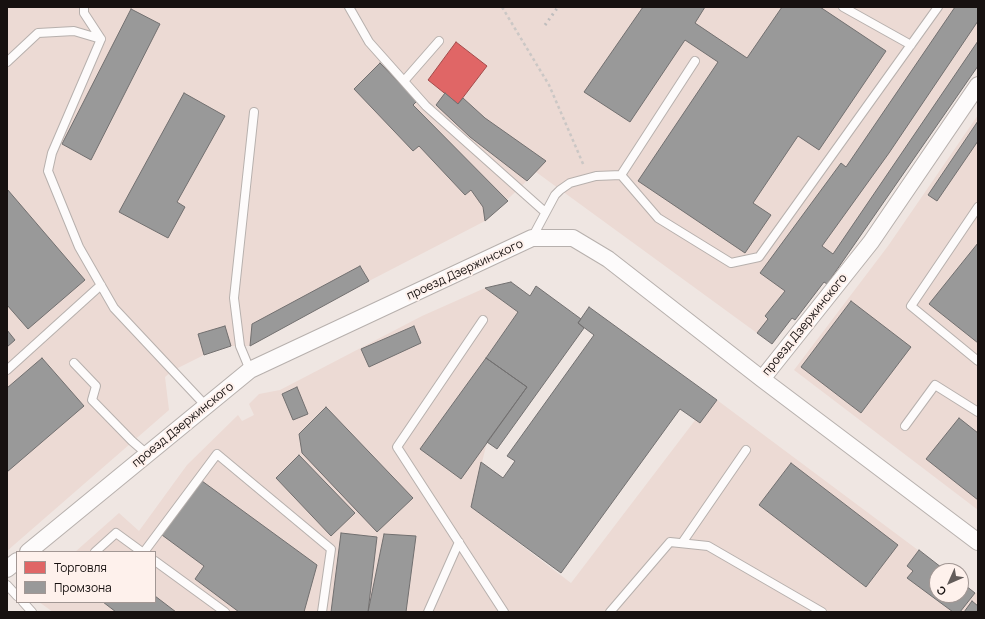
<!DOCTYPE html>
<html>
<head>
<meta charset="utf-8">
<style>
	body { margin:0 }
	#map { position:relative; width:985px; height:619px; overflow:hidden; background:#efe6e2; font-family:Manrope,sans-serif }
	canvas { display:block }
	.frame { position:absolute; inset:0; border:8px solid #171110; pointer-events:none }
	.legend { position:absolute; left:16px; top:551px; width:140px; height:52px; box-sizing:border-box; background:#fef1ec; border:1px solid #a29794; margin:0; padding:5px 7px; list-style:none; font-size:12px; color:#171110 }
	.legend li { display:flex; align-items:center; gap:8px; height:20px }
	.legend b { width:20px; border:1px solid #a29794 }
	.north { position:absolute; left:929px; top:563px; width:40px; height:40px; box-sizing:border-box; background:#fef1ec; border:1px solid #a29794; border-radius:50%; rotate:225deg; font-size:11px; font-weight:700; line-height:16px; text-align:center; color:#171110 }
	.north::after { content:''; display:block; margin:auto; width:14px; height:18px; background:#635c5a; clip-path:polygon(50% 0,100% 100%,50% 72%,0 100%) }
</style>
</head>
<body>
<div id="map">
<canvas width="985" height="619"></canvas>
<div class="frame"></div>
<ul class="legend">
<li><b style="height:11px;background:#e06666"></b>Торговля</li>
<li><b style="height:11px;background:#999"></b>Промзона</li>
</ul>
<div class="north">С</div>
</div>
<script>
const ctx = document.querySelector('canvas').getContext('2d');
ctx.lineJoin = 'round';
function fillPath(path, color) { ctx.fillStyle = color; ctx.fill(path, 'evenodd'); }
const poly = rows => new Path2D(rows.map(r => 'M' + r).join(''));
function stroke(path, color, width, dash) { ctx.strokeStyle = color; ctx.lineWidth = width; ctx.lineCap = dash ? 'butt' : 'round'; ctx.setLineDash(dash || []); ctx.stroke(path); }
function drawText(font, color, halo, rows, align = 'center') {
  ctx.font = font + ' Manrope,sans-serif'; ctx.lineWidth = 4; ctx.setLineDash([]); ctx.textBaseline = 'middle'; ctx.strokeStyle = halo; ctx.fillStyle = color; for (const [text, x, y, turn = 0] of rows) {
    ctx.save(); ctx.translate(x, y); ctx.rotate((+turn || 0) * Math.PI / 180); ctx.textAlign = isNaN(turn) ? turn : align; if (halo) ctx.strokeText(text, 0, 0); ctx.fillText(text, 0, 0); ctx.restore();
  }
}
const built = poly([
	[7,7,978,7,978,66,827,284,824,282,795,320,792,318,772,344,536,172,485,221,369,281,250,346,231,346,204,355,172,371,165,377,169,410,7,551],
	[978,115,978,510,794,370,888,246],
	[485,288,518,312,486,358,527,387,487,442,471,507,571,583,696,419,717,400,946,571,937,571,937,595,961,595,961,582,975,593,978,592,978,612,53,612,39,602,155,602,155,552,75,552,119,513,139,531,187,465,238,415,242,421,254,415,249,404,259,394,280,390,422,316]
]);
const shops = poly([
	[456,42,487,66,458,104,428,80,456,42]
]);
const industry = poly([
	[643,7,705,7,695,23,747,58,782,7,820,7,886,51,819,150,798,136,753,203,771,215,745,253,638,181,718,62,685,40,630,122,584,92,643,7],
	[955,7,978,7,978,21,889,153,822,246,833,254,978,41,978,66,827,284,824,282,795,320,792,318,772,344,757,333,768,319,765,316,785,291,760,273,841,163,846,167,955,7],
	[131,9,160,24,91,160,62,144,131,9],
	[380,63,417,101,413,105,508,201,485,221,483,207,471,190,465,195,419,146,413,151,354,89,380,63],
	[184,93,225,116,177,202,185,207,168,238,119,212,184,93],
	[445,93,458,104,463,98,485,118,546,161,527,181,470,137,436,105,445,93],
	[978,121,978,141,937,201,928,195,978,121],
	[7,189,85,280,28,329,7,305,7,189],
	[978,243,978,343,929,304,978,243],
	[360,266,369,281,250,346,252,324,360,266],
	[511,282,530,296,536,286,581,319,578,323,584,328,497,449,487,442,527,387,486,358,518,312,485,288,511,282],
	[851,301,911,347,861,413,801,367,851,301],
	[589,307,717,400,700,423,680,409,561,573,471,507,481,462,503,478,515,461,507,456,594,335,578,323,589,307],
	[225,326,231,346,204,355,198,334,225,326],
	[414,326,421,343,369,367,361,349,414,326],
	[7,330,15,340,7,347,7,330],
	[42,358,84,406,7,472,7,388,42,358],
	[486,358,527,387,461,479,420,449,486,358],
	[297,387,308,414,293,420,282,394,297,387],
	[326,407,413,498,377,532,302,453,299,434,326,407],
	[959,418,978,433,978,500,926,459,959,418],
	[299,455,355,513,331,536,276,478,299,455],
	[791,463,898,545,866,587,759,505,791,463],
	[202,481,317,565,304,612,239,612,195,579,204,566,162,535,202,481],
	[341,533,377,537,368,612,331,612,341,533],
	[384,534,416,536,406,612,368,612,384,534],
	[919,550,946,571,937,571,937,595,961,595,961,582,975,593,960,612,953,612,907,578,913,571,907,566,919,550],
	[155,596,176,612,116,612,103,602,155,602,155,596],
	[972,601,978,606,978,612,964,612,972,601]
]);
const path = poly([
	[502,7,549,85,584,166]
]);
const lane = poly([
	[84,7,84,13,101,39],
	[349,7,369,42,426,106,545,212],
	[843,7,911,45],
	[7,62,38,33,74,31,101,39,52,153,48,171,79,247,114,308,206,406],
	[404,81,439,41],
	[621,175,658,218,731,263,759,257,938,7],
	[978,207,911,306,978,361],
	[532,238,555,195,560,190,570,183,596,176,621,175,695,61],
	[483,320,397,447,504,612],
	[74,363,96,386,92,400,132,441,147,454],
	[7,370,101,285],
	[250,370,240,346,234,298,254,112],
	[905,426,935,385,978,412],
	[682,543,746,450],
	[95,552,116,533,142,552],
	[144,552,217,454,331,549,322,612],
	[155,561,225,612],
	[7,585,17,596],
	[23,602,32,612],
	[428,612,459,542],
	[610,612,670,542,708,546,822,612]
]);
const street = poly([
	[762,379,871,242,978,85],
	[28,552,250,370,532,238,573,238,608,259,762,379,978,542],
	[7,569,17,561]
]);
const rail = poly([
	[545,25,558,7]
]);
const streetNames = [
	["проезд Дзержинского",465,270,-25],
	["проезд Дзержинского",805,325,-51],
	["проезд Дзержинского",183,425,-39]
];
fillPath(built, '#ecdad4');
fillPath(shops, '#e06666');
stroke(shops, '#a44c4c', 1);
fillPath(industry, '#999');
stroke(industry, '#727070', 1);
stroke(lane, '#b7b0ad', 10);
stroke(street, '#b7b0ad', 18);
stroke(path, '#cbc7c5', 2.5, [3, 3]);
stroke(lane, '#fdfbfb', 8);
stroke(street, '#fdfbfb', 16);
stroke(rail, '#bfbdbd', 3, [2, 4]);
drawText('12px', '#171110', '#fef1ec', streetNames);
</script>
</body>
</html>
